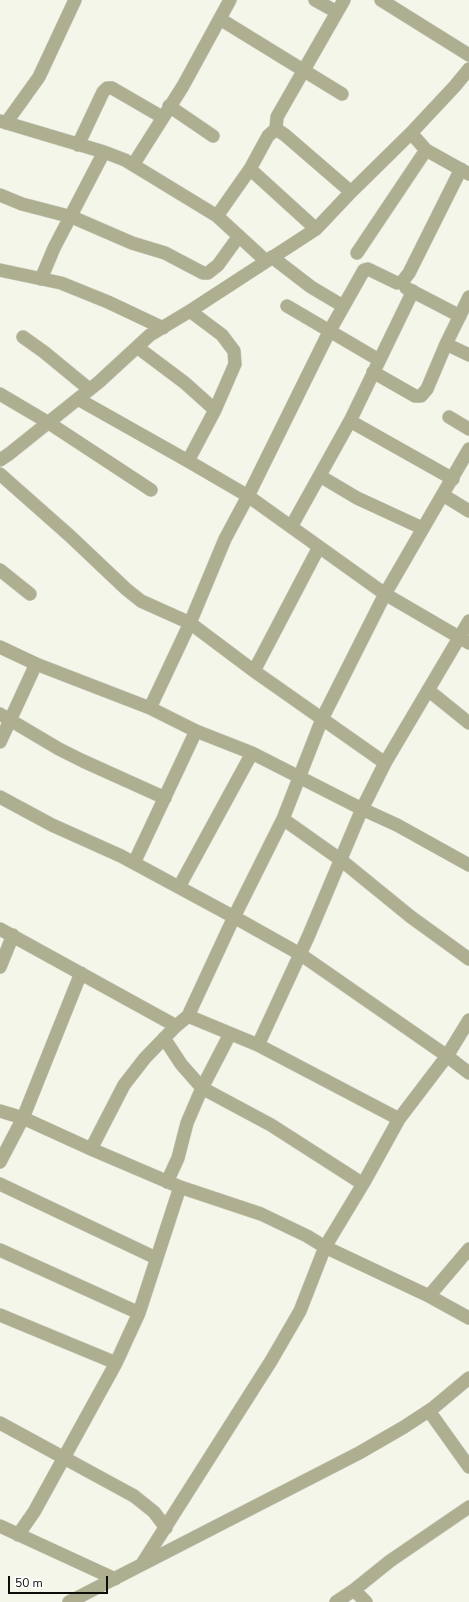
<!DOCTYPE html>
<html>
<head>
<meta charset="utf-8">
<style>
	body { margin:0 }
	#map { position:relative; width:469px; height:1602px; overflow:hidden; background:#f5f6ea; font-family:"Nunito Sans",sans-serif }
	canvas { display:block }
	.scale { position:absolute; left:8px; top:1576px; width:100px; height:18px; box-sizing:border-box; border:2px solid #0d0d0a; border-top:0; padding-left:5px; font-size:12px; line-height:14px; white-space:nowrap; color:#0d0d0a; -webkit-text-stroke:3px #fff; paint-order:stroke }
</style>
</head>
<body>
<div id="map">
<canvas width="469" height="1602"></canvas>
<div class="scale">50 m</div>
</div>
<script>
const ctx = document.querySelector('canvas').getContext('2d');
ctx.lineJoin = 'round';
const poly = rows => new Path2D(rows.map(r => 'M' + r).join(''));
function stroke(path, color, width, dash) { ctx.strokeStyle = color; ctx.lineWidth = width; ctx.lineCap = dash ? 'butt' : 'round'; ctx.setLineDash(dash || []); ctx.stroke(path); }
const street = poly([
	[315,0,337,12],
	[381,0,469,55],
	[220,19,342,94],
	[169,106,213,136],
	[0,121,104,152,125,160,217,216,266,261],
	[6,123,39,77,75,0],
	[276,129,277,117,344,0],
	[411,133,426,150,469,174],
	[78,145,103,92,107,88,112,88,162,117],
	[133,165,183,86,230,0],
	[250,169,316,229],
	[0,195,22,204,72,217,132,243,165,253,203,273,208,273,218,265,239,236],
	[217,216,250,169,268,136,276,129,285,135,351,192],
	[357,253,426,150],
	[272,257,311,287,343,306],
	[0,270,61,283,108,302,163,328],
	[41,279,54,248,104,152],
	[406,288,460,316],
	[287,306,379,360],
	[23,337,44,352,89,389],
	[446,344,469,355],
	[137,347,185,383,215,410],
	[373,372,415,396,421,396,427,389,446,344,469,297],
	[0,394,49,423,151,490],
	[78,399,188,461,248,496,385,594,469,643],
	[449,417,469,429],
	[350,421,453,479],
	[0,460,9,454,99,382,150,335,190,311,316,229,351,192,411,133,455,86,469,69],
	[188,461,215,410,235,364,234,351,222,335,190,311],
	[0,474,70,536,126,589,141,601,190,623,254,671,385,763],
	[320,476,357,498,422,528],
	[443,495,469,511],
	[291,527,350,421,413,291],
	[0,570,30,594],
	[0,647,36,664,150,708,196,731,252,753,362,809,397,825,469,865],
	[254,671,319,547],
	[428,690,469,723],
	[150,708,190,623,225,539,248,496,329,332,364,270,368,269,397,283,402,282,409,273,461,169],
	[0,714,59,749,83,761,165,798],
	[0,742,36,664],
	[0,797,52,825,121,856,234,917,300,954,447,1056,469,1073],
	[283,819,341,860,411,917,469,959],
	[134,863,196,731],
	[179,887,252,753],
	[0,929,176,1026],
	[0,967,13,935],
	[188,1016,258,1045,399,1119],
	[164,1038,181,1064,202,1088,271,1125,363,1184],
	[258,1045,308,937,362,809,385,763,469,621],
	[0,1111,23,1118,91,1149,180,1187,261,1214,307,1236,325,1247,429,1296,469,1318],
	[91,1149,124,1085,145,1058,176,1026,188,1016,234,917,283,819,322,719,385,594,469,449],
	[0,1162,23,1118,81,973],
	[167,1182,178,1158,187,1123,202,1088,230,1034],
	[0,1184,156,1258],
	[0,1250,139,1313],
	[429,1296,469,1249],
	[0,1315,116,1363],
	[429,1411,469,1467],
	[0,1423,134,1496,154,1512,166,1528],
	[0,1526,115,1579],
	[18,1535,34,1512,116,1363,139,1313,180,1187],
	[142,1564,271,1361,300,1311,325,1247,363,1184,399,1119,447,1056,469,1020],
	[354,1590,366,1602],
	[69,1602,359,1453,404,1427,433,1408,469,1378],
	[336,1602,354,1590,390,1561,469,1507]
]);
stroke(street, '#d0d1c6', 14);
stroke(street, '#aeaf90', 13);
</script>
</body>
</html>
